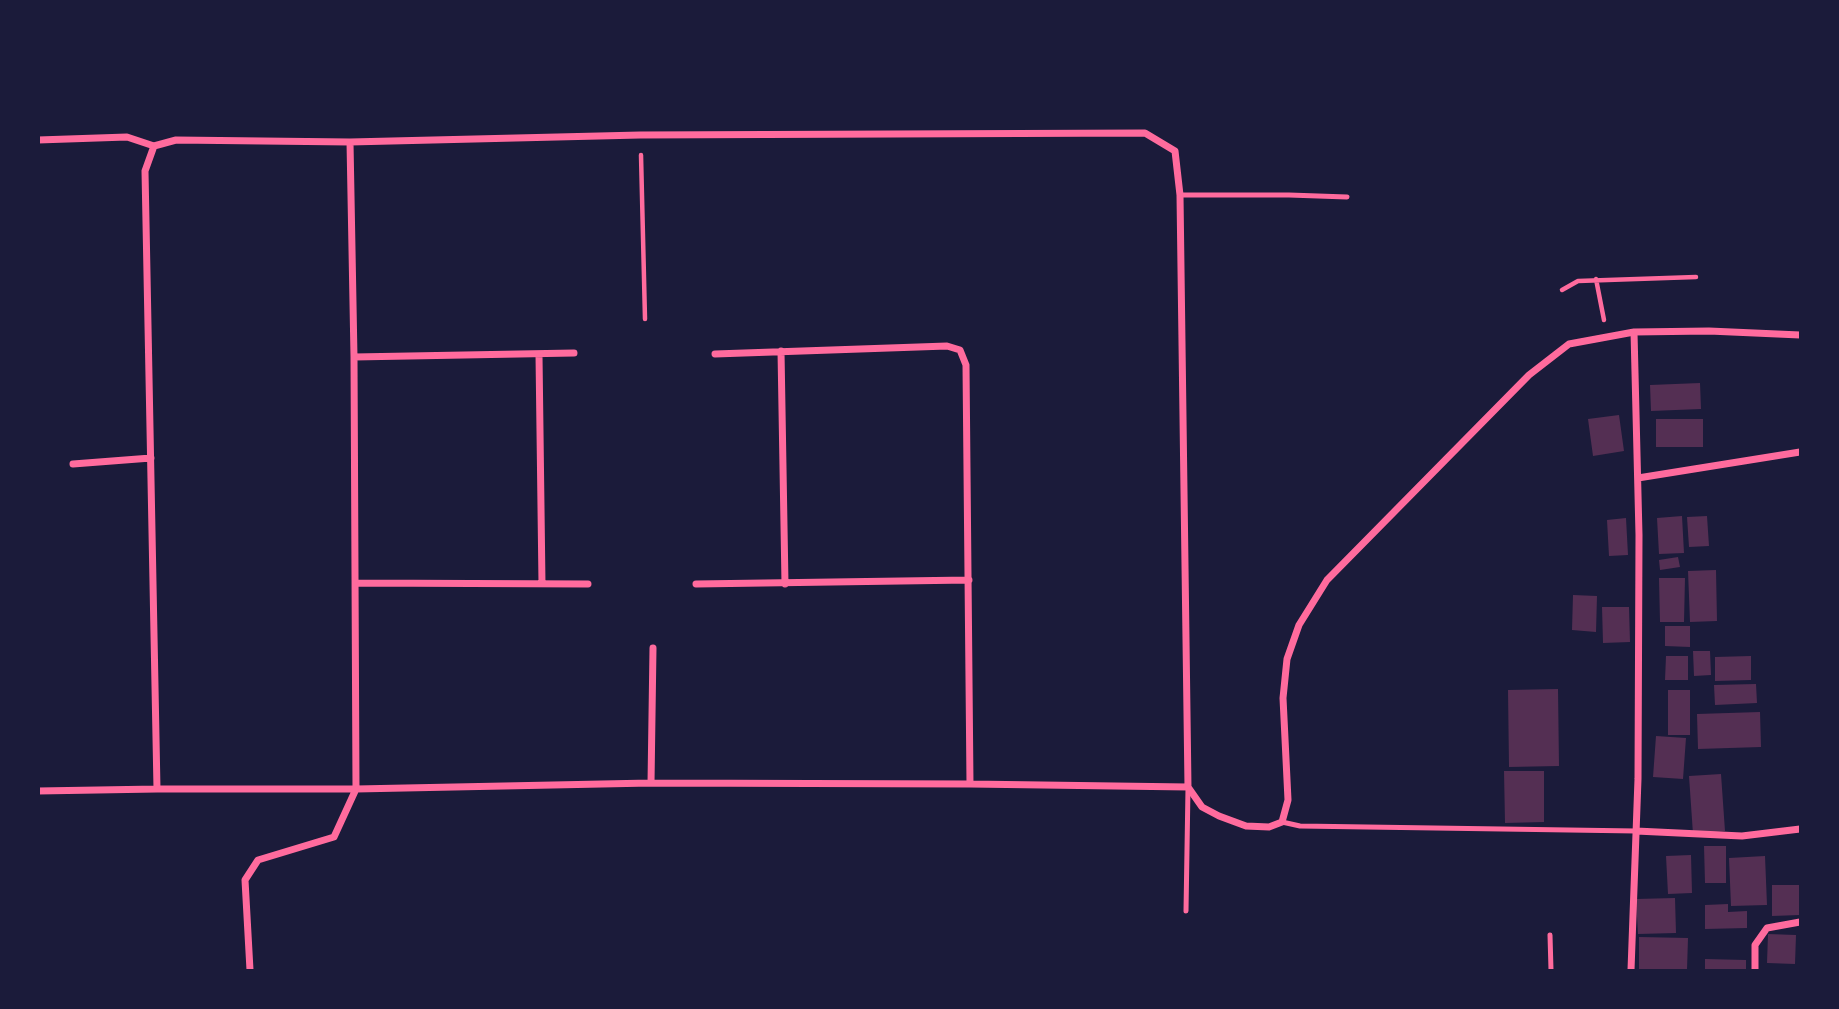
<!DOCTYPE html>
<html>
<head>
<meta charset="utf-8">
<style>
	body { margin:0 }
	#map { position:relative; width:1839px; height:1009px; overflow:hidden; background:#1b1b3a; font-family:"Fira Sans",sans-serif }
	canvas { display:block }
	.frame { position:absolute; inset:0; border:40px solid #1b1b3a; pointer-events:none }
</style>
</head>
<body>
<div id="map">
<canvas width="1839" height="1009"></canvas>
<div class="frame"></div>
</div>
<script>
const ctx = document.querySelector('canvas').getContext('2d');
ctx.lineJoin = 'round';
function fillPath(path, color) { ctx.fillStyle = color; ctx.fill(path, 'evenodd'); }
const poly = rows => new Path2D(rows.map(r => 'M' + r).join(''));
function stroke(path, color, width, dash) { ctx.strokeStyle = color; ctx.lineWidth = width; ctx.lineCap = dash ? 'butt' : 'round'; ctx.setLineDash(dash || []); ctx.stroke(path); }
const building = poly([
	[1700,383,1701,409,1651,411,1650,385],
	[1619,415,1624,451,1593,456,1588,419],
	[1656,419,1703,419,1703,447,1656,447],
	[1682,516,1684,553,1659,554,1657,518],
	[1707,516,1709,546,1689,547,1687,517],
	[1626,518,1628,555,1609,556,1607,520],
	[1678,557,1680,567,1660,570,1659,560],
	[1716,570,1717,621,1690,622,1688,571],
	[1659,578,1685,578,1684,622,1660,622],
	[1573,595,1597,596,1596,632,1572,630],
	[1602,607,1629,607,1630,642,1603,643],
	[1665,626,1690,626,1690,647,1665,646],
	[1693,651,1710,651,1711,675,1694,676],
	[1666,656,1688,656,1688,680,1665,680],
	[1751,656,1751,680,1715,681,1715,657],
	[1756,684,1757,703,1715,705,1714,685],
	[1558,689,1559,766,1509,767,1508,690],
	[1668,690,1690,690,1690,735,1668,735],
	[1760,712,1761,747,1698,749,1697,714],
	[1656,736,1686,738,1683,779,1653,777],
	[1504,771,1544,771,1544,822,1505,823],
	[1721,774,1725,831,1693,834,1689,776],
	[1704,846,1726,846,1726,883,1705,883],
	[1691,855,1692,893,1668,894,1666,856],
	[1765,856,1767,905,1731,906,1729,858],
	[1772,885,1800,885,1800,915,1772,916],
	[1675,898,1676,933,1638,934,1636,899],
	[1728,904,1728,912,1747,911,1747,928,1705,929,1705,905],
	[1768,934,1796,935,1795,964,1767,963],
	[1639,937,1688,938,1687,970,1639,970],
	[1705,959,1746,960,1746,970,1705,970]
]);
const path = poly([
	[641,155,645,319],
	[1596,279,1604,320],
	[1562,290,1578,281,1696,277]
]);
const service = poly([
	[1180,195,1289,195,1347,197],
	[1282,822,1300,826,1636,831],
	[1186,911,1188,788],
	[1550,935,1551,970]
]);
const minor = poly([
	[38,140,127,137,154,146],
	[154,146,176,140,350,142,640,135,1145,133,1175,151,1180,195,1188,787],
	[154,146,145,171,157,789],
	[781,351,785,584],
	[715,354,947,346,960,350,966,365,970,784],
	[539,355,542,584],
	[354,357,574,353],
	[73,464,151,458],
	[1638,478,1800,452],
	[355,583,588,584],
	[696,584,969,580],
	[651,783,653,648],
	[1188,787,1202,807,1219,816,1246,826,1269,827,1282,822,1288,800,1283,698,1287,659,1299,625,1327,580,1529,375,1569,344,1634,332,1709,331,1800,335],
	[38,791,157,789,356,789,651,783,970,784,1188,787],
	[1636,831,1742,836,1800,829],
	[250,970,245,880,258,860,334,837,356,789,354,357,350,142],
	[1631,970,1638,779,1639,535,1634,332],
	[1755,970,1755,945,1767,928,1800,922]
]);
fillPath(building, '#542f53');
stroke(path, '#ff6b9d', 4.5);
stroke(service, '#ff6b9d', 5);
stroke(minor, '#ff6b9d', 7);
</script>
</body>
</html>
